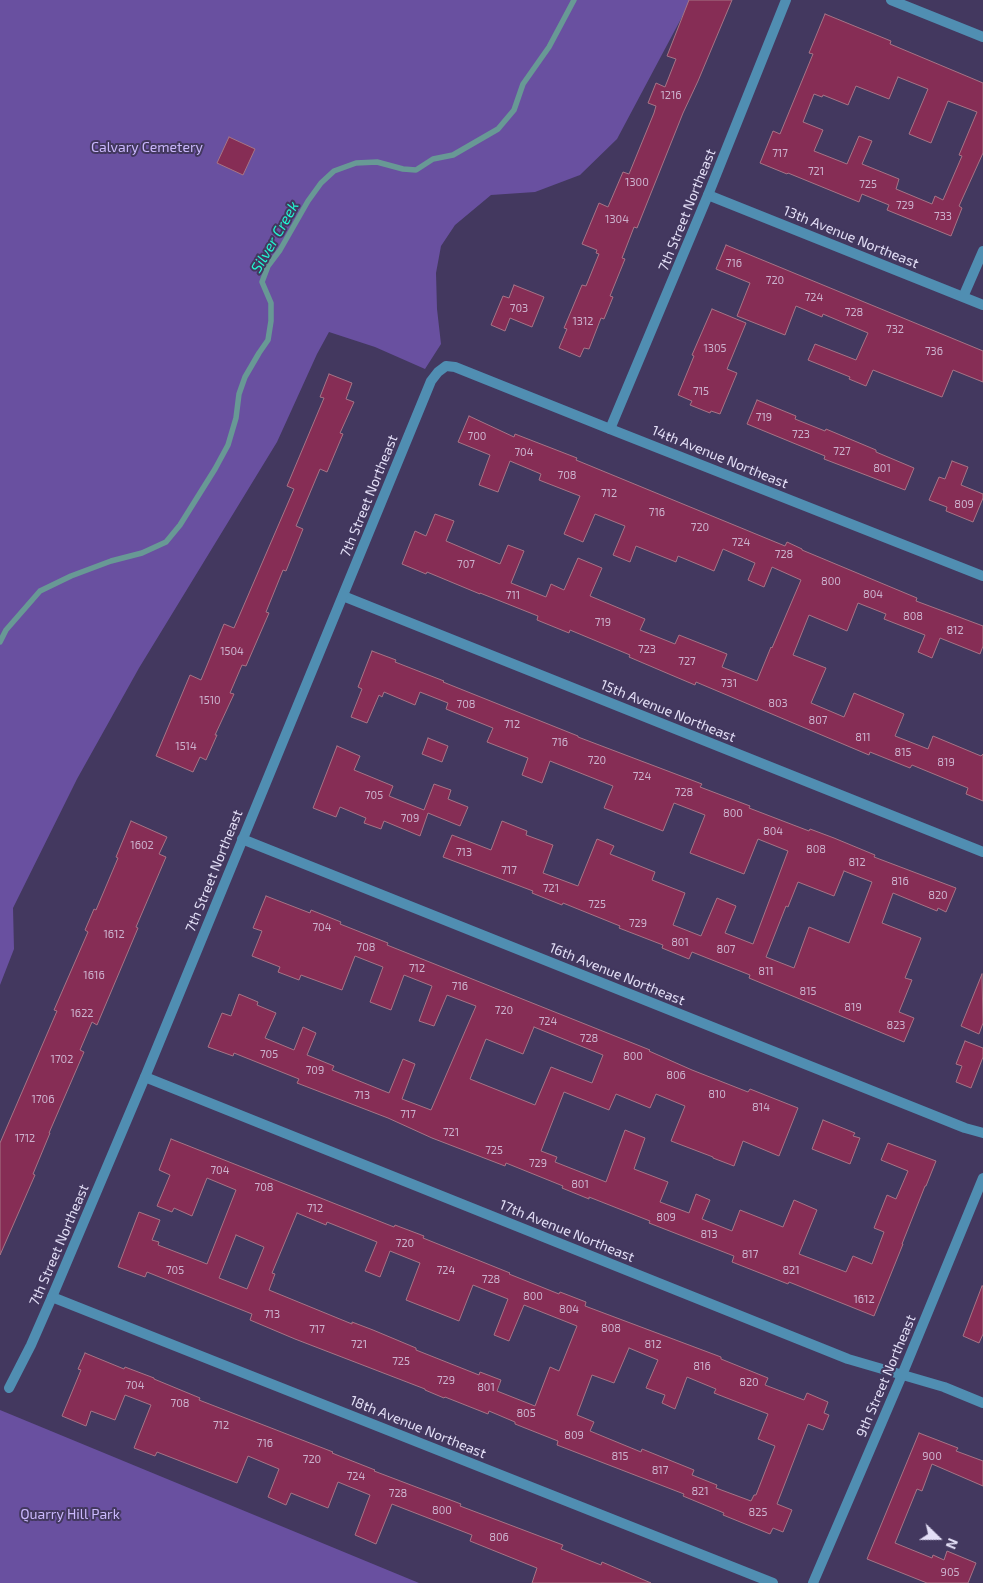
<!DOCTYPE html>
<html>
<head>
<meta charset="utf-8">
<style>
	body { margin:0 }
	#map { position:relative; width:983px; height:1583px; overflow:hidden; background:#43385f; font-family:"Exo 2",sans-serif }
	canvas { display:block }
	.north { position:absolute; left:913px; top:1513px; width:50px; height:50px; -webkit-text-stroke:4px #43385f; paint-order:stroke; rotate:112deg; font-size:14px; font-weight:700; line-height:20px; text-align:center; color:#e3def6 }
	.north::after { content:''; display:block; margin:auto; width:18px; height:22px; background:#e3def6; clip-path:polygon(50% 0,100% 100%,50% 72%,0 100%) }
</style>
</head>
<body>
<div id="map">
<canvas width="983" height="1583"></canvas>
<div class="north">N</div>
</div>
<script>
const ctx = document.querySelector('canvas').getContext('2d');
ctx.lineJoin = 'round';
function fillPath(path, color) { ctx.fillStyle = color; ctx.fill(path, 'evenodd'); }
const poly = rows => new Path2D(rows.map(r => 'M' + r).join(''));
function stroke(path, color, width, dash) { ctx.strokeStyle = color; ctx.lineWidth = width; ctx.lineCap = dash ? 'butt' : 'round'; ctx.setLineDash(dash || []); ctx.stroke(path); }
function drawText(font, color, halo, rows, align = 'center') {
  ctx.font = font + ' "Exo 2",sans-serif'; ctx.lineWidth = 4; ctx.setLineDash([]); ctx.textBaseline = 'middle'; ctx.strokeStyle = halo; ctx.fillStyle = color; for (const [text, x, y, turn = 0] of rows) {
    ctx.save(); ctx.translate(x, y); ctx.rotate((+turn || 0) * Math.PI / 180); ctx.textAlign = isNaN(turn) ? turn : align; if (halo) ctx.strokeText(text, 0, 0); ctx.fillText(text, 0, 0); ctx.restore();
  }
}
const green = poly([
	[0,0,691,0,617,139,580,175,535,192,491,195,455,225,441,246,436,273,437,309,441,344,425,369,375,347,329,332,317,354,277,442,139,668,77,779,13,908,14,949,0,985],
	[0,1410,419,1583,0,1583]
]);
const stream = poly([
	[0,642,6,630,40,591,71,576,111,561,142,553,166,542,180,525,215,469,228,445,236,418,239,394,245,377,259,353,268,340,271,321,271,303,262,282,268,266,280,250,308,201,321,183,334,171,356,163,377,162,403,169,416,170,433,159,453,155,498,129,514,110,523,84,549,47,574,0]
]);
const building = poly([
	[689,0,732,0,698,81,683,113,637,228,634,227,622,258,625,259,610,296,613,297,604,319,601,318,589,349,584,348,580,357,559,348,567,329,564,328,582,285,586,286,599,254,596,253,597,250,582,244,599,203,608,207,623,172,629,174,654,113,656,106,648,103,656,83,665,87,676,59,667,56,689,0],
	[825,14,891,41,890,44,983,83,983,153,959,206,962,208,951,236,887,210,889,205,862,194,859,202,788,173,787,174,760,163,773,131,780,134,813,54,809,53,825,14],
	[898,77,928,89,909,134,931,143,948,101,977,112,959,155,962,156,943,200,935,196,932,204,896,189,899,179,862,164,872,141,859,136,847,164,814,151,823,130,803,122,814,94,822,97,823,95,848,105,856,86,889,99,898,77],
	[229,137,255,149,243,175,217,163,229,137],
	[726,245,983,351,983,382,953,370,942,397,873,370,866,386,849,379,850,377,808,360,815,344,856,360,868,333,823,314,822,317,796,306,785,335,737,316,750,283,716,269,726,245],
	[514,285,544,297,532,327,510,318,505,331,491,325,503,296,509,298,514,285],
	[712,309,746,323,727,369,737,373,720,414,711,411,710,413,690,405,692,401,678,395,694,356,692,355,712,309],
	[329,374,352,383,346,399,354,402,340,433,343,434,327,472,320,469,296,526,303,529,286,571,283,570,266,612,269,613,246,666,242,665,230,693,234,694,215,735,217,735,206,760,200,757,193,772,156,756,190,675,201,680,224,624,234,628,294,489,287,486,324,398,320,397,329,374],
	[757,400,796,416,795,419,825,431,826,429,876,450,876,452,914,468,905,490,824,459,825,456,747,424,757,400],
	[469,416,514,437,515,434,577,458,576,460,785,546,787,542,802,549,802,550,917,598,916,601,983,626,983,646,980,654,940,638,932,658,918,652,925,635,884,619,886,614,858,603,847,631,809,615,793,655,826,668,811,703,844,717,854,693,904,714,895,736,928,749,933,736,981,756,983,754,983,801,966,794,968,788,912,765,910,768,870,752,869,755,696,682,695,685,676,677,629,657,630,655,570,630,569,633,537,620,538,616,480,593,480,594,427,572,426,574,402,564,415,531,426,536,435,514,454,521,446,541,500,564,508,545,524,551,511,583,546,597,551,584,564,590,578,558,602,568,590,596,645,619,640,630,675,644,679,635,727,654,722,667,757,681,771,647,772,648,801,580,772,567,764,587,748,580,755,563,723,549,714,571,678,556,676,562,636,546,630,562,613,555,625,526,595,514,583,542,564,534,580,496,539,480,541,474,510,461,498,492,479,485,490,455,458,442,469,416],
	[952,461,968,467,961,485,983,494,983,498,973,522,946,511,947,507,929,500,939,477,945,479,952,461],
	[372,651,396,660,395,662,444,681,443,682,578,736,578,737,702,784,700,787,750,806,749,808,809,831,810,829,834,838,875,855,874,857,956,888,946,912,938,908,937,911,893,893,882,923,921,938,905,978,912,980,899,1012,914,1018,904,1042,749,978,750,975,692,952,689,959,662,948,663,945,619,928,620,926,563,903,562,905,532,893,533,891,443,857,452,835,491,850,502,821,527,831,526,835,553,845,543,873,578,886,597,839,614,846,610,854,655,872,652,880,685,893,673,925,701,936,717,898,736,906,725,933,753,944,788,851,758,839,744,874,690,853,705,815,674,803,663,831,604,808,613,786,550,761,542,783,522,775,528,758,487,742,493,728,446,709,448,703,420,692,415,705,384,692,382,697,379,695,367,723,351,717,362,689,358,687,372,651],
	[844,871,872,882,849,943,809,927,794,968,766,957,786,906,788,907,798,882,834,896,844,871],
	[428,738,448,746,442,762,422,754,428,738],
	[337,746,360,756,354,770,393,786,389,796,424,810,434,784,451,790,448,799,468,807,460,826,428,813,420,836,384,821,381,829,364,823,366,818,340,807,336,817,313,808,337,746],
	[131,821,167,837,159,854,166,857,136,927,138,928,97,1025,92,1022,80,1050,84,1052,49,1133,50,1133,33,1174,35,1175,0,1255,0,1143,57,1011,54,1010,88,932,85,930,94,909,96,910,118,858,116,857,131,821],
	[266,896,310,913,311,910,341,922,340,924,388,943,387,945,650,1050,649,1051,692,1070,748,1092,750,1089,798,1108,779,1156,743,1141,734,1166,713,1158,713,1157,671,1141,685,1106,656,1094,650,1108,616,1094,609,1110,564,1092,541,1151,557,1157,555,1162,606,1182,625,1130,645,1138,634,1169,668,1182,660,1202,689,1213,696,1194,710,1200,702,1219,732,1231,740,1210,783,1227,794,1200,817,1210,799,1254,846,1272,853,1256,872,1264,884,1232,874,1228,887,1195,896,1199,908,1171,881,1160,888,1143,936,1161,926,1186,925,1186,902,1244,903,1244,874,1316,789,1282,788,1284,732,1262,734,1256,649,1223,650,1221,589,1197,589,1199,562,1188,563,1186,506,1163,505,1166,432,1138,388,1118,297,1083,299,1079,234,1053,233,1056,208,1047,222,1013,231,1016,239,994,258,1002,257,1005,276,1013,265,1038,294,1050,303,1027,316,1033,307,1055,334,1066,332,1070,389,1093,403,1059,415,1064,402,1099,431,1110,476,1006,447,995,434,1026,419,1021,432,986,404,975,391,1010,370,1002,383,967,355,956,342,990,301,975,299,980,278,972,280,967,252,956,262,931,253,928,266,896],
	[534,1027,603,1055,592,1083,551,1067,535,1105,470,1079,486,1039,523,1054,534,1027],
	[982,974,983,1023,979,1034,961,1026,982,974],
	[965,1041,983,1048,983,1057,971,1088,956,1082,962,1066,956,1064,965,1041],
	[823,1120,855,1133,853,1136,860,1138,850,1164,812,1149,823,1120],
	[171,1139,394,1227,395,1225,424,1236,423,1238,510,1273,509,1274,559,1294,560,1292,586,1302,585,1306,721,1357,721,1359,768,1378,765,1385,804,1400,807,1393,828,1402,824,1413,829,1415,823,1430,808,1424,777,1504,792,1510,783,1532,773,1528,770,1534,723,1515,724,1513,683,1496,684,1494,557,1445,558,1441,515,1424,515,1422,489,1411,488,1414,445,1397,444,1398,425,1390,425,1389,295,1339,250,1320,252,1314,147,1272,145,1277,118,1267,139,1212,160,1220,152,1240,159,1242,158,1245,207,1264,236,1190,207,1178,192,1216,174,1208,172,1212,157,1206,170,1175,159,1170,171,1139],
	[297,1213,326,1225,327,1222,377,1242,365,1271,380,1277,390,1251,420,1263,406,1300,459,1321,473,1285,508,1299,494,1335,509,1341,524,1305,577,1326,559,1371,550,1367,535,1406,497,1391,501,1380,480,1372,479,1375,416,1350,416,1348,373,1330,352,1322,352,1324,269,1290,275,1274,272,1273,297,1213],
	[236,1235,264,1247,247,1289,219,1278,236,1235],
	[629,1348,658,1360,646,1388,665,1395,662,1403,675,1409,687,1377,716,1389,714,1393,768,1414,758,1439,775,1446,756,1495,754,1495,751,1501,716,1488,717,1485,692,1475,694,1470,642,1449,641,1452,590,1431,594,1422,577,1415,592,1375,614,1383,629,1348],
	[982,1286,983,1286,983,1334,979,1343,963,1336,982,1286],
	[85,1353,124,1369,125,1367,154,1378,154,1379,200,1398,199,1400,333,1452,332,1453,375,1470,374,1471,461,1504,460,1506,563,1545,561,1549,601,1565,602,1562,651,1583,532,1583,537,1568,470,1541,472,1535,392,1504,376,1544,355,1535,370,1495,338,1482,328,1508,291,1493,286,1505,268,1497,279,1469,248,1456,237,1483,157,1452,155,1456,134,1448,151,1405,125,1395,115,1420,91,1411,86,1426,62,1416,81,1370,78,1369,85,1353],
	[919,1433,958,1448,956,1451,983,1461,983,1486,932,1464,922,1491,917,1489,895,1543,932,1558,933,1555,944,1560,947,1551,976,1563,968,1583,927,1583,867,1559,919,1433]
]);
const minor = poly([
	[891,0,983,37],
	[708,195,983,305],
	[963,297,983,251],
	[610,429,983,576],
	[343,596,983,852],
	[242,839,965,1128,983,1133],
	[145,1077,848,1359,944,1387,983,1403],
	[9,1388,31,1345,52,1297]
]);
const tertiary = poly([
	[773,1583,52,1297,145,1077,431,381,438,372,446,366,455,367,610,429,708,195,786,0],
	[813,1583,902,1375,983,1178]
]);
const numberNames = [
	["1216",671,95],
	["717",780,153],
	["721",816,171],
	["1300",637,182],
	["725",868,184],
	["729",905,205],
	["733",943,216],
	["1304",617,219],
	["716",734,263],
	["720",775,280],
	["724",814,297],
	["703",519,308],
	["728",854,312],
	["1312",583,321],
	["732",895,329],
	["1305",715,348],
	["736",934,351],
	["715",701,391],
	["719",764,417],
	["723",801,434],
	["700",477,436],
	["727",842,451],
	["704",524,452],
	["801",882,468],
	["708",567,475],
	["712",609,493],
	["809",964,504],
	["716",657,512],
	["720",700,527],
	["724",741,542],
	["728",784,554],
	["707",466,564],
	["800",831,581],
	["804",873,594],
	["711",513,595],
	["808",913,616],
	["719",603,622],
	["812",955,630],
	["723",647,649],
	["1504",232,651],
	["727",687,661],
	["731",729,683],
	["1510",210,700],
	["803",778,703],
	["708",466,704],
	["807",818,720],
	["712",512,724],
	["811",863,737],
	["716",560,742],
	["1514",186,746],
	["815",903,752],
	["720",597,760],
	["819",946,762],
	["724",642,776],
	["728",684,792],
	["705",374,795],
	["800",733,813],
	["709",410,818],
	["804",773,831],
	["1602",142,845],
	["808",816,849],
	["713",464,852],
	["812",857,862],
	["717",509,870],
	["816",900,881],
	["721",551,888],
	["820",938,895],
	["725",597,904],
	["729",638,923],
	["704",322,927],
	["1612",114,934],
	["801",680,942],
	["708",366,947],
	["807",726,949],
	["712",417,968],
	["811",766,971],
	["1616",94,975],
	["716",460,986],
	["815",808,991],
	["819",853,1007],
	["720",504,1010],
	["1622",82,1013],
	["724",548,1021],
	["823",896,1025],
	["728",589,1038],
	["705",269,1054],
	["800",633,1056],
	["1702",62,1059],
	["709",315,1070],
	["806",676,1075],
	["810",717,1094],
	["713",362,1095],
	["1706",43,1099],
	["814",761,1107],
	["717",408,1114],
	["721",451,1132],
	["1712",25,1138],
	["725",494,1150],
	["729",538,1163],
	["704",220,1170],
	["801",580,1184],
	["708",264,1187],
	["712",315,1208],
	["809",666,1217],
	["813",709,1234],
	["720",405,1243],
	["817",750,1254],
	["705",175,1270],
	["724",446,1270],
	["821",791,1270],
	["728",491,1279],
	["800",533,1296],
	["1612",864,1299],
	["804",569,1309],
	["713",272,1314],
	["808",611,1328],
	["717",317,1329],
	["721",359,1344],
	["812",653,1344],
	["725",401,1361],
	["816",702,1366],
	["729",446,1380],
	["820",749,1382],
	["704",135,1385],
	["801",486,1387],
	["708",180,1403],
	["805",526,1413],
	["712",221,1425],
	["809",574,1435],
	["716",265,1443],
	["815",620,1456],
	["900",932,1456],
	["720",312,1459],
	["817",660,1470],
	["724",356,1476],
	["821",700,1491],
	["728",398,1493],
	["800",442,1510],
	["825",758,1512],
	["806",499,1537],
	["905",950,1572]
];
const parkNames = [
	["Calvary Cemetery",147,147],
	["Quarry Hill Park",70,1514]
];
const streetNames = [
	["7th Street Northeast",687,210,-68],
	["13th Avenue Northeast",851,237,22],
	["14th Avenue Northeast",720,457,22],
	["7th Street Northeast",369,496,-68],
	["15th Avenue Northeast",668,711,22],
	["7th Street Northeast",214,871,-68],
	["16th Avenue Northeast",617,974,22],
	["17th Avenue Northeast",567,1231,22],
	["7th Street Northeast",59,1245,-67],
	["9th Street Northeast",886,1376,-67],
	["18th Avenue Northeast",418,1427,22]
];
const waterNames = [
	["Silver Creek",275,237,-60]
];
fillPath(green, '#6950a0');
stroke(stream, '#689995', 5.5);
fillPath(building, '#862d55');
stroke(building, '#a67486', 1);
stroke(minor, '#508eb2', 10);
stroke(tertiary, '#508eb2', 10);
drawText('11px', '#ccb2ce', null, numberNames);
drawText('14px', '#cab8fc', '#43385f', parkNames);
drawText('14px', '#e3def6', '#43385f', streetNames);
drawText('italic 15px', '#22f5d0', '#43385f', waterNames);
</script>
</body>
</html>
